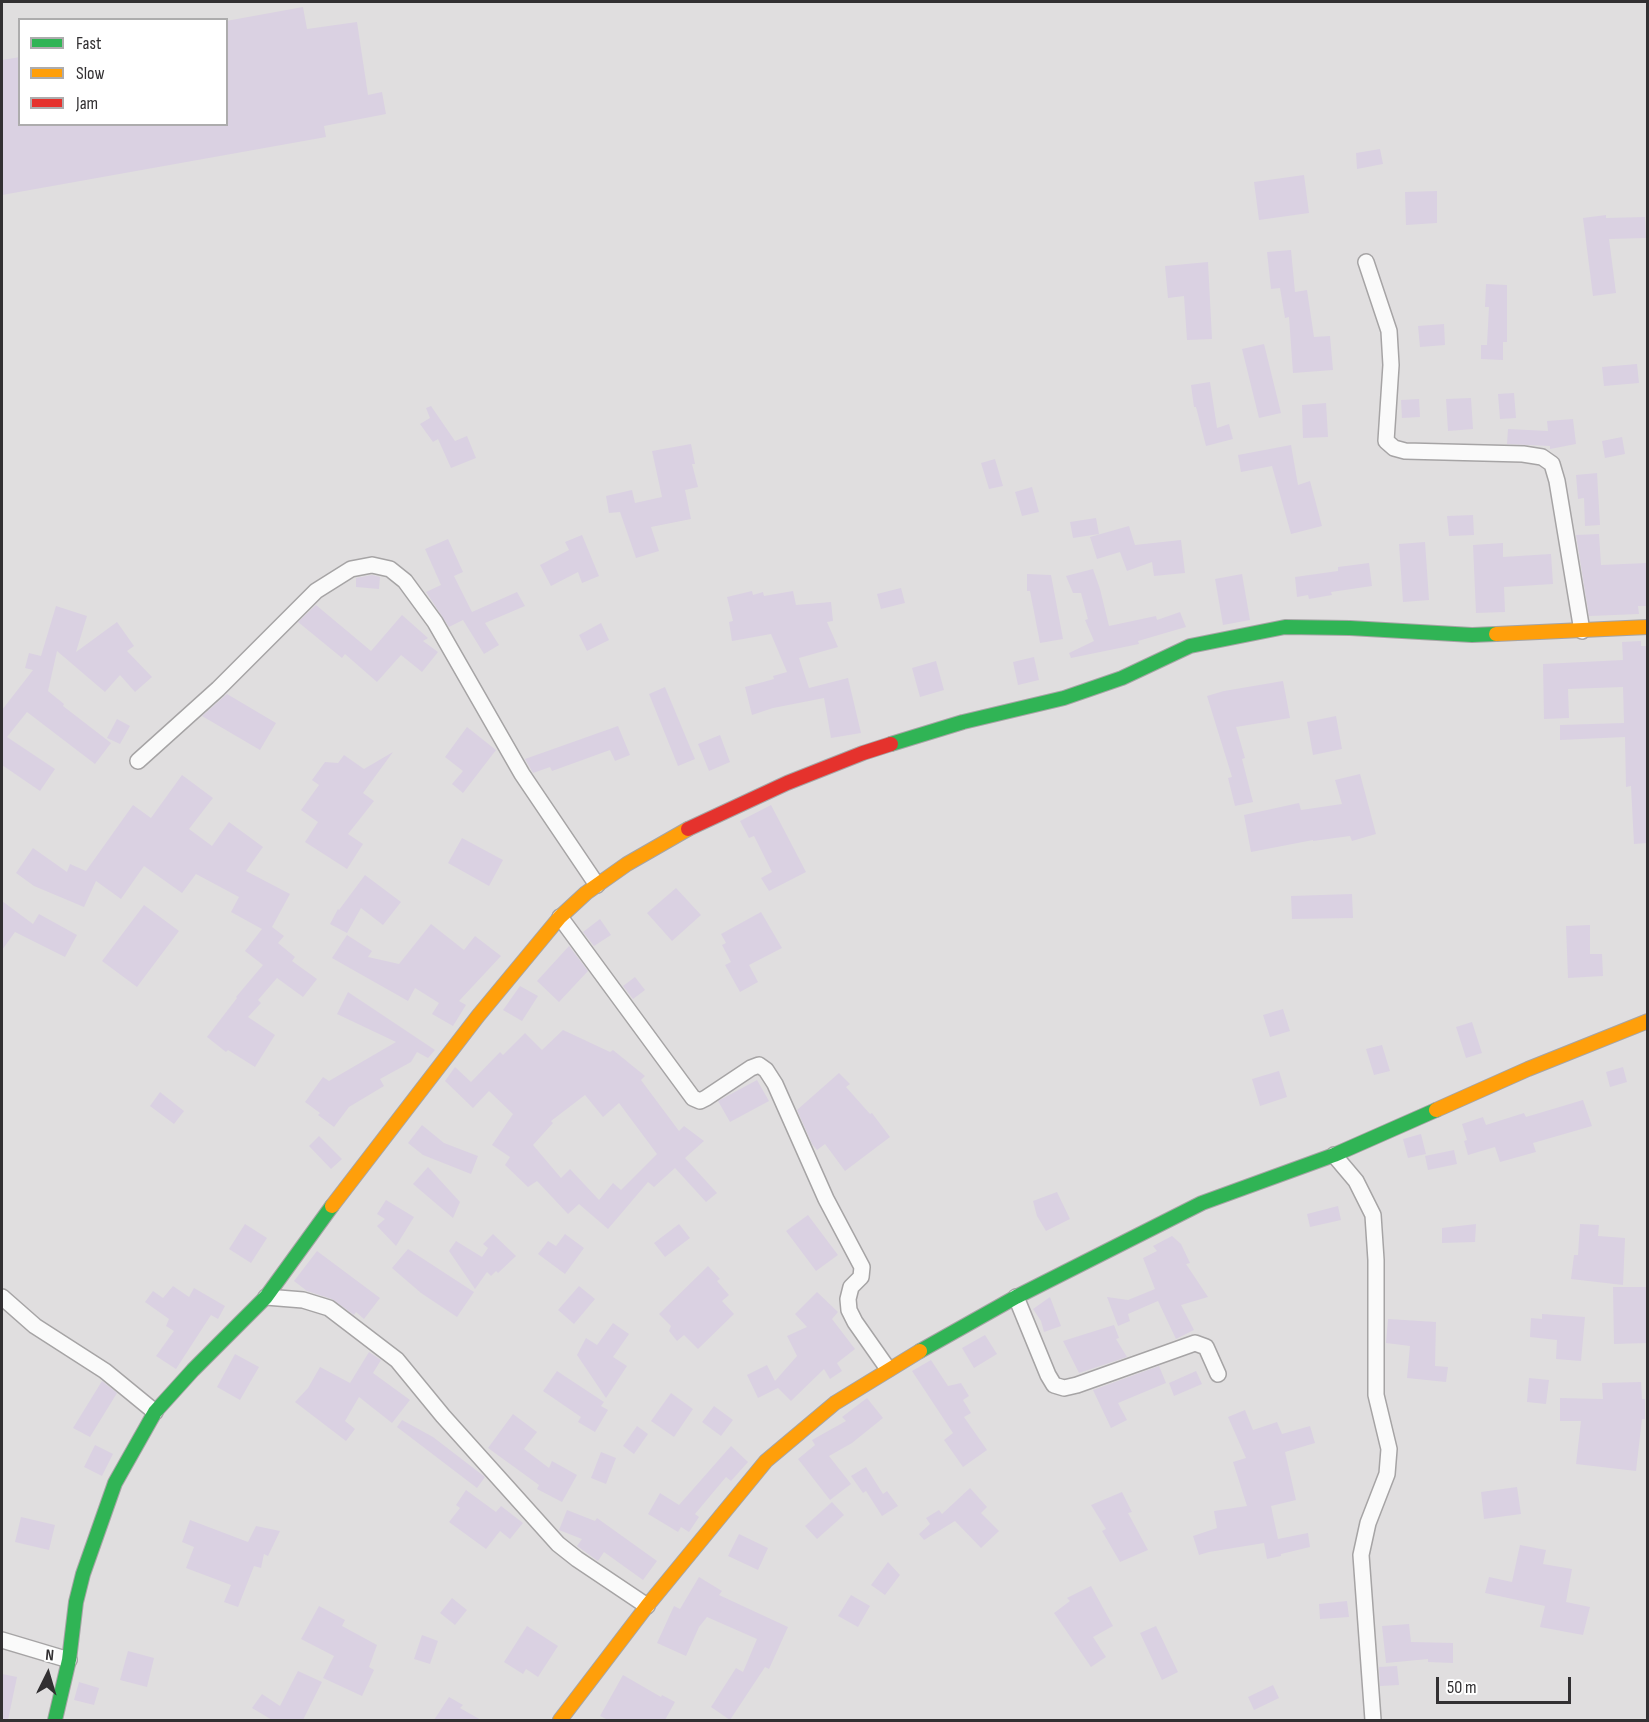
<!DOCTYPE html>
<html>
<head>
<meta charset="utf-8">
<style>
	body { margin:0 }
	#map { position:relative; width:1649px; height:1722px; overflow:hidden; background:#e0dedf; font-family:"Sofia Sans Condensed",sans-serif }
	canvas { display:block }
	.frame { position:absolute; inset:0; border:3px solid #323032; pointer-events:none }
	.legend { position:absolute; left:18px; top:18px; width:210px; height:108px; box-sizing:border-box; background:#fff; border:2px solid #adacad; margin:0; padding:8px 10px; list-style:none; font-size:18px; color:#323032 }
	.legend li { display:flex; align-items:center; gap:12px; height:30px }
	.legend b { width:30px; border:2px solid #adacad }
	.north { position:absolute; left:18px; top:1644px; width:60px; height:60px; -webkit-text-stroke:4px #fff; paint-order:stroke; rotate:5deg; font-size:16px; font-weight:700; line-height:24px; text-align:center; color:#323032 }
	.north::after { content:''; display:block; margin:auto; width:21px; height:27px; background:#323032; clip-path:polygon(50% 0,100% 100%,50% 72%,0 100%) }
	.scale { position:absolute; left:1436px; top:1677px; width:135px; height:27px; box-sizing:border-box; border:3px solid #323032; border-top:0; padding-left:8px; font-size:18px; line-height:21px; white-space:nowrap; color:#323032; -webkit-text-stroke:4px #fff; paint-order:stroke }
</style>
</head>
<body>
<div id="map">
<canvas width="1649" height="1722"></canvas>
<div class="frame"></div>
<ul class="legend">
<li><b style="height:8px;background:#30b455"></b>Fast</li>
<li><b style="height:8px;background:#ff9f0a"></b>Slow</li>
<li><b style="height:8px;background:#e5322d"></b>Jam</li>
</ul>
<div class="north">N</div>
<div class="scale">50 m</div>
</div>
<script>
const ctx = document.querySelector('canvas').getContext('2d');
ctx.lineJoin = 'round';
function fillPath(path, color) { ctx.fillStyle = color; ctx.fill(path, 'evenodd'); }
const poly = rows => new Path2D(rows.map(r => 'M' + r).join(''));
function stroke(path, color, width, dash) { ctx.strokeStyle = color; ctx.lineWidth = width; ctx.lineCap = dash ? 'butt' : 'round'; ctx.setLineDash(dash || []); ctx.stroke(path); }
const building = poly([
	[303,7,307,29,357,22,368,95,382,92,386,114,324,126,326,137,2,195,2,60,20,57,20,124,226,124,226,21],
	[1380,149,1383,164,1357,169,1356,153],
	[1304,175,1309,213,1259,220,1254,182],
	[1437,191,1437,223,1406,225,1405,192],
	[1606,215,1606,218,1645,217,1646,238,1609,239,1616,293,1593,296,1583,218],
	[1291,250,1295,292,1307,290,1314,337,1330,336,1333,370,1293,373,1289,317,1285,318,1280,288,1271,289,1267,252],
	[1208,262,1212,339,1187,340,1184,296,1168,298,1165,266],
	[1486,284,1507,285,1507,342,1503,342,1503,360,1481,359,1481,345,1487,345,1489,307,1485,307],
	[1444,324,1445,345,1420,347,1418,326],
	[1264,344,1281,413,1259,418,1242,349],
	[1637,364,1639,383,1604,386,1602,367],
	[1210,382,1217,428,1229,424,1233,439,1206,446,1196,407,1194,407,1191,385],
	[1514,393,1516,418,1500,419,1498,394],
	[1471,398,1473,429,1448,431,1446,399],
	[1419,399,1420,417,1402,418,1401,400],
	[1326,403,1328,437,1303,438,1302,405],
	[431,406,455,441,467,436,476,458,451,468,438,439,433,442,420,424,430,418,426,408],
	[1573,419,1576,444,1550,449,1550,446,1507,444,1508,429,1548,431,1547,421],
	[1622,437,1625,454,1605,458,1602,441],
	[691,444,695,464,692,464,698,487,685,490,691,519,651,527,659,551,636,558,620,512,609,513,606,496,632,490,635,503,662,497,652,451],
	[1291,445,1298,485,1310,481,1322,526,1291,534,1272,466,1241,472,1238,455],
	[995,459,1003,486,989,489,981,463],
	[1597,473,1600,525,1585,526,1584,498,1578,499,1576,475],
	[1032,487,1039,512,1022,516,1015,492],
	[1473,515,1474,535,1449,536,1447,516],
	[1096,518,1099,534,1073,538,1070,522],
	[1129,526,1135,545,1181,540,1185,573,1154,576,1152,562,1127,571,1120,552,1097,559,1090,537],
	[1599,534,1601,565,1647,563,1647,606,1638,606,1639,614,1589,616,1576,535],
	[582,535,599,576,582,583,578,572,551,586,540,565,569,550,565,542],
	[448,539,463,572,454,576,472,612,517,592,525,606,485,623,499,645,484,654,463,620,449,627,426,592,441,585,425,549],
	[1425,542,1429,600,1403,602,1399,544],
	[1503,543,1503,557,1551,554,1553,584,1504,587,1505,612,1476,613,1473,545],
	[1369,563,1372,586,1331,592,1332,595,1309,599,1308,595,1297,597,1295,577,1338,571,1338,567],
	[1093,569,1100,589,1109,626,1156,616,1157,620,1180,612,1186,627,1138,641,1139,644,1071,658,1069,653,1094,641,1085,620,1088,619,1081,593,1073,593,1066,576],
	[1027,574,1051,575,1063,639,1040,643,1030,591,1027,591],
	[1242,574,1250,620,1223,625,1215,579],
	[372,575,380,577,379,589,356,587,356,578],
	[901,588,905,603,881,609,877,594],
	[752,591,753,595,763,592,764,596,793,591,796,605,831,602,833,621,827,622,838,647,799,658,809,688,848,678,861,733,831,738,824,698,773,708,752,715,745,687,774,679,773,676,787,672,771,634,732,641,729,622,733,621,727,597],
	[316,605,371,651,402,615,428,638,423,641,438,652,422,672,401,655,377,682,345,654,342,658,298,622],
	[56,606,87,616,76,652,117,622,134,646,127,651,152,677,135,692,120,675,105,692,57,651,48,691,64,704,63,706,111,743,95,764,27,712,7,737,55,769,40,791,2,765,2,710,33,670,25,668,29,653,41,656],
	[601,623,609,640,587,651,579,635],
	[1641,641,1641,646,1647,646,1647,843,1634,844,1631,786,1626,787,1625,737,1560,740,1560,725,1624,723,1623,687,1568,689,1569,718,1544,719,1543,664,1623,660,1622,642],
	[1034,657,1039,680,1018,685,1013,662],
	[936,661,944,690,920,697,912,668],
	[1283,681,1290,718,1236,727,1245,758,1242,759,1253,802,1235,806,1228,778,1232,777,1207,696,1224,691],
	[665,687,695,759,678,766,649,694],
	[227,694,276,723,260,750,202,716],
	[1336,716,1342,749,1313,755,1307,722],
	[117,719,130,726,120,744,107,738],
	[618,726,630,755,615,761,610,750,552,771,550,767,533,773,525,759],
	[467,727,496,750,463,793,452,784,463,771,445,757],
	[720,735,730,762,709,771,698,744],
	[393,752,363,793,374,801,348,834,363,844,347,869,305,842,318,822,301,810,319,785,312,780,325,762,338,763,344,755,364,769],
	[1360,774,1376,834,1352,841,1350,836,1313,841,1313,840,1251,852,1244,815,1299,803,1301,810,1342,804,1335,780],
	[182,775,213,798,189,829,212,846,229,822,263,847,246,871,290,894,272,927,284,936,278,943,295,957,292,961,317,979,303,997,277,978,258,1000,261,1003,248,1017,275,1035,255,1067,228,1050,226,1052,207,1037,237,998,236,997,263,965,245,951,262,929,231,912,239,897,196,874,182,893,144,866,121,899,96,881,84,907,34,886,16,873,33,848,67,872,70,864,86,871,133,805,151,818],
	[771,805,806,872,769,891,761,878,772,872,754,836,749,838,740,821],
	[462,838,503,860,489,886,448,863],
	[365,875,401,902,383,925,361,908,347,933,330,924,338,909,339,910],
	[676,888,701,915,672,941,647,913],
	[1352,894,1353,918,1292,919,1291,896],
	[2,901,33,924,39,914,77,935,65,957,15,932,2,950],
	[144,905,179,931,137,987,102,961],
	[761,912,782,948,749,965,758,982,740,992,725,965,731,962,722,945,726,943,721,934],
	[600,919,611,935,594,946,583,932],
	[431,924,464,950,475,936,501,956,459,1001,466,1005,453,1026,432,1014,439,1003,415,988,408,1001,332,958,347,935,372,951,368,957,399,964],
	[1590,925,1590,954,1602,954,1603,976,1568,978,1566,926],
	[569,946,588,971,559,1002,537,981],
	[635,977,645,990,633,999,623,986],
	[520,986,538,996,522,1021,503,1010],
	[348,992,435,1050,428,1058,417,1052,411,1062,380,1079,384,1086,349,1107,334,1127,318,1115,320,1113,305,1102,323,1077,329,1081,396,1042,337,1014],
	[1283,1009,1290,1031,1270,1037,1263,1015],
	[1472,1022,1482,1053,1466,1058,1456,1027],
	[563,1030,610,1052,613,1050,645,1076,641,1080,679,1131,684,1126,704,1141,685,1158,717,1193,706,1202,675,1168,654,1187,648,1182,608,1229,579,1204,568,1214,537,1181,528,1187,505,1165,510,1157,492,1145,513,1114,489,1091,473,1108,445,1081,455,1067,471,1082,500,1052,503,1055,525,1033,542,1050],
	[585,1095,603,1117,619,1103,657,1154,621,1190,613,1183,599,1200,570,1169,561,1178,533,1145,553,1123,551,1121],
	[1382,1045,1390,1071,1374,1075,1366,1049],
	[1623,1067,1627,1082,1610,1087,1606,1072],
	[1279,1071,1287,1097,1260,1106,1252,1079],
	[839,1073,850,1084,846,1087,870,1114,872,1113,890,1137,845,1171,825,1144,817,1150,812,1144,797,1110],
	[757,1080,769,1101,730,1122,718,1101],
	[160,1092,184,1111,174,1124,150,1106],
	[1583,1100,1592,1126,1533,1143,1536,1152,1500,1162,1495,1147,1468,1155,1464,1141,1467,1140,1462,1124,1483,1117,1486,1125,1524,1113,1526,1117],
	[422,1125,444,1143,478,1156,471,1174,423,1155,408,1143],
	[1421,1134,1426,1154,1408,1158,1403,1139],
	[319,1136,342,1159,331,1169,309,1146],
	[1454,1150,1457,1164,1428,1170,1425,1156],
	[428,1167,460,1202,453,1218,413,1184],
	[1057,1192,1070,1219,1046,1231,1037,1216,1033,1201],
	[386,1200,414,1217,396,1246,377,1226,385,1219,377,1214],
	[1338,1206,1341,1220,1310,1227,1307,1214],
	[808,1215,838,1255,816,1271,786,1231],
	[245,1224,267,1238,251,1263,229,1249],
	[679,1224,690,1238,665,1257,654,1243],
	[1476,1224,1475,1242,1442,1243,1442,1228],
	[1580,1224,1599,1225,1598,1236,1625,1238,1623,1285,1571,1279,1574,1255,1578,1255],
	[493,1234,516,1256,498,1273,496,1271,491,1276,487,1272,475,1289,449,1251,456,1241,482,1257,488,1248,483,1244],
	[565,1234,584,1248,565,1274,538,1254,548,1241,556,1246],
	[1172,1236,1181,1244,1190,1263,1186,1264,1208,1297,1181,1305,1194,1330,1176,1339,1158,1301,1128,1314,1130,1321,1118,1326,1107,1297,1128,1300,1155,1289,1143,1258,1157,1251,1153,1246],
	[408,1249,474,1292,457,1317,421,1293,392,1268],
	[317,1251,380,1298,364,1319,356,1312,354,1315,332,1299,307,1291,294,1281],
	[708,1266,720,1279,717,1281,729,1295,722,1301,734,1314,698,1349,684,1335,677,1341,669,1331,671,1326,659,1314],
	[173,1286,189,1297,194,1288,225,1306,218,1319,211,1315,176,1369,156,1356,174,1331,166,1326,169,1319,145,1302,153,1291,163,1298],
	[579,1286,595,1299,574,1324,558,1310],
	[1613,1287,1647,1287,1647,1343,1614,1344],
	[817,1292,838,1312,832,1319,855,1349,837,1363,842,1371,830,1379,824,1369,791,1401,778,1388,758,1398,747,1375,767,1365,775,1381,797,1356,787,1336,807,1327,795,1314],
	[1050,1297,1061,1326,1044,1332,1041,1321,1033,1309],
	[1542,1314,1585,1317,1581,1361,1556,1359,1557,1340,1530,1337,1531,1318,1542,1319],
	[1388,1319,1436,1322,1435,1366,1448,1367,1446,1382,1407,1378,1410,1346,1386,1343],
	[613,1323,629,1334,613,1357,627,1366,606,1398,577,1355,586,1338,597,1345],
	[1114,1325,1119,1338,1116,1339,1127,1357,1079,1373,1063,1341],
	[985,1335,997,1354,974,1368,962,1348],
	[369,1352,381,1360,373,1373,410,1400,392,1423,359,1397,345,1421,355,1429,346,1441,295,1402,308,1388,320,1367,350,1383],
	[235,1354,259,1367,240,1400,217,1387],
	[931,1360,948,1386,961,1383,969,1396,963,1400,971,1413,964,1417,987,1450,963,1467,944,1440,953,1433,912,1371],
	[1159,1366,1166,1383,1118,1403,1127,1420,1111,1428,1093,1390],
	[557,1371,604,1402,601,1406,608,1410,595,1432,578,1422,581,1417,543,1391],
	[1196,1371,1202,1384,1174,1396,1169,1383],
	[1529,1378,1549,1380,1546,1404,1527,1402],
	[102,1381,117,1393,90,1437,73,1428],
	[1641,1382,1642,1399,1645,1399,1645,1419,1642,1419,1636,1471,1576,1464,1581,1421,1560,1421,1560,1398,1603,1399,1602,1383],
	[671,1393,693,1409,674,1437,651,1421],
	[867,1398,883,1418,852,1443,829,1456,851,1484,830,1500,798,1459,815,1445,812,1440,846,1421,842,1417],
	[714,1406,733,1420,721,1436,702,1422],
	[1245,1410,1253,1430,1277,1422,1282,1434,1310,1426,1315,1443,1285,1452,1296,1500,1271,1506,1278,1539,1308,1533,1310,1547,1281,1554,1281,1556,1267,1559,1264,1543,1209,1552,1199,1555,1193,1536,1217,1528,1214,1511,1247,1506,1233,1462,1246,1458,1228,1417],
	[513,1414,537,1432,524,1449,549,1468,552,1461,577,1475,562,1502,537,1489,539,1485,488,1448],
	[402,1420,433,1437,485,1477,477,1488,397,1427],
	[637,1426,648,1434,634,1454,623,1446],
	[95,1445,113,1454,102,1476,84,1467],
	[731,1446,748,1462,731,1481,726,1477,695,1514,699,1517,689,1532,681,1527,678,1532,648,1514,660,1493,679,1505],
	[601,1452,616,1458,606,1484,591,1478],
	[866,1467,883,1494,887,1491,898,1506,882,1516,866,1491,863,1493,851,1476],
	[1517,1487,1521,1514,1484,1519,1481,1492],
	[970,1488,987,1507,981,1513,999,1531,981,1548,955,1521,924,1540,919,1534,930,1524,926,1518,939,1510,942,1514],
	[466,1490,496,1512,501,1506,523,1523,510,1539,500,1531,486,1549,449,1522,460,1508,456,1505],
	[1122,1492,1132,1512,1128,1513,1148,1550,1120,1562,1102,1531,1106,1529,1091,1505],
	[832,1502,844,1515,817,1539,805,1526],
	[567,1510,595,1521,597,1518,657,1561,643,1580,604,1552,598,1561,577,1546,582,1539,559,1530],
	[21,1517,55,1525,49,1550,15,1542],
	[190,1520,248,1542,256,1526,280,1531,268,1556,264,1554,261,1568,254,1566,238,1607,224,1602,231,1585,186,1568,194,1547,182,1542],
	[739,1534,768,1548,758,1570,728,1556],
	[1520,1545,1546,1550,1543,1564,1572,1569,1566,1602,1590,1607,1583,1635,1540,1627,1545,1606,1485,1593,1489,1577,1512,1582],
	[888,1562,900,1575,885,1595,871,1585],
	[699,1577,722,1591,719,1595,788,1627,769,1669,765,1667,730,1720,711,1707,736,1668,743,1672,757,1639,707,1617,699,1627,686,1656,657,1643,674,1606,680,1609],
	[1091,1586,1113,1626,1093,1637,1106,1657,1091,1667,1054,1613,1070,1601,1067,1598],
	[851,1595,870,1606,858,1627,838,1616],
	[452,1598,467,1610,455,1625,440,1613],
	[1347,1601,1349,1617,1320,1619,1319,1604],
	[319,1606,345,1620,342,1626,377,1645,369,1667,374,1670,362,1696,323,1678,334,1656,301,1639],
	[1409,1624,1411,1642,1453,1643,1453,1663,1428,1662,1428,1659,1386,1663,1382,1626],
	[527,1626,558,1646,538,1677,526,1669,523,1674,504,1662],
	[1156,1626,1178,1672,1162,1680,1140,1633],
	[422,1635,438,1641,430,1664,414,1659],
	[128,1651,154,1658,147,1687,120,1680],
	[1397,1666,1399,1685,1380,1686,1379,1667],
	[298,1671,322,1682,303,1720,272,1720,252,1708,262,1694,280,1706],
	[2,1674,17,1677,8,1720,2,1720],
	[623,1675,661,1697,662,1695,675,1702,665,1720,608,1720,600,1716],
	[79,1682,99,1688,94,1705,74,1700],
	[1273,1685,1279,1698,1254,1710,1248,1697],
	[449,1697,463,1705,460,1708,481,1720,434,1720]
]);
const street = poly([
	[1366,262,1389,331,1391,365,1386,441,1394,448,1405,451,1523,454,1542,457,1552,464,1557,481,1582,631],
	[138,761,218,689,316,591,351,569,372,565,390,569,405,581,435,622,522,774,597,885],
	[560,917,693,1098,700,1101,706,1098,751,1068,759,1065,766,1070,775,1084,826,1199,862,1267,861,1277,851,1287,848,1299,849,1310,855,1322,888,1369],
	[1334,1155,1356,1181,1373,1215,1376,1260,1376,1395,1389,1449,1387,1474,1368,1523,1361,1555,1373,1720],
	[2,1297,35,1326,105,1371,155,1412],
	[266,1297,303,1300,329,1308,397,1360,443,1416,558,1544,577,1559,647,1606],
	[1016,1297,1048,1375,1054,1385,1064,1388,1077,1385,1195,1343,1206,1347,1218,1374],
	[2,1640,69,1660]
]);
const fast = poly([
	[891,744,963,722,1064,698,1122,678,1190,646,1285,627,1350,628,1472,635,1496,634],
	[920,1351,1016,1297,1202,1203,1334,1155,1436,1110],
	[55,1720,69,1660,76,1602,83,1574,115,1483,155,1412,193,1370,266,1297,332,1206]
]);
const slow = poly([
	[1496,634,1648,627],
	[1436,1110,1528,1069,1648,1021],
	[332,1206,478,1016,560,917,586,893,627,864,688,829],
	[560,1720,647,1606,766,1461,835,1403,920,1351]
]);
const jam = poly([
	[688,829,787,783,863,753,891,744]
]);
fillPath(building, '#dad1e2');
stroke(street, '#a6a4a5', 18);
stroke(fast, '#a6a4a5', 16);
stroke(slow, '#a6a4a5', 16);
stroke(jam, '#a6a4a5', 16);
stroke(street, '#fafafa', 15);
stroke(fast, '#30b455', 14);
stroke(slow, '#ff9f0a', 14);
stroke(jam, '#e5322d', 14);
</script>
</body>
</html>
